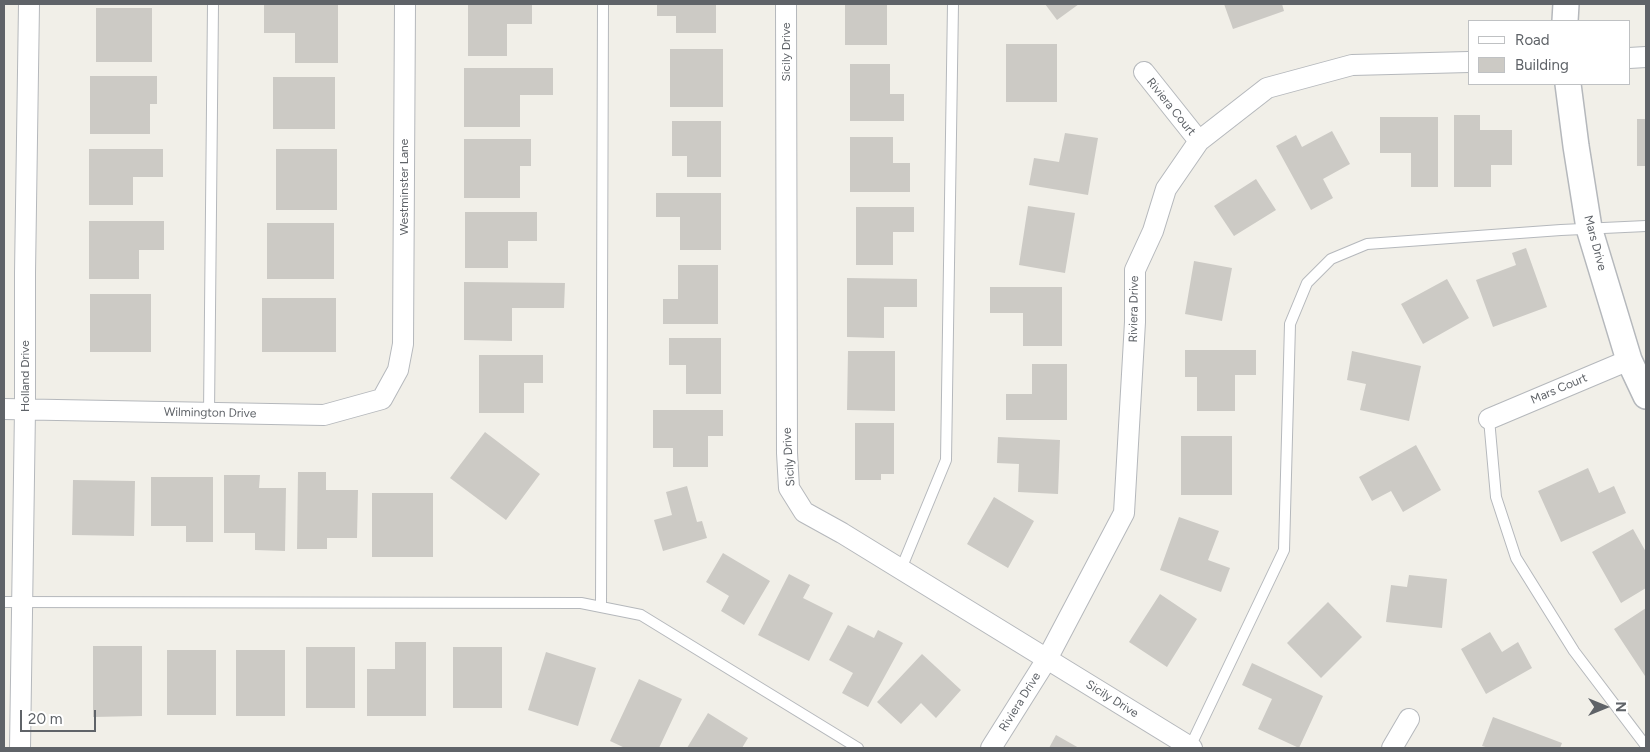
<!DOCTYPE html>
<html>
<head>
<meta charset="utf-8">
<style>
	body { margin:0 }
	#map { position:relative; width:1650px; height:752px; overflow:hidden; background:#f1efe8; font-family:Figtree,sans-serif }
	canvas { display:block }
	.frame { position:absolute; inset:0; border:5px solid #5f6368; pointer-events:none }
	.legend { position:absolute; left:1468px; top:20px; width:162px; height:65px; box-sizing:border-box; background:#fff; border:1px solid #bfc1c3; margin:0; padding:6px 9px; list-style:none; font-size:15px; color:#5f6368 }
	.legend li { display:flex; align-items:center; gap:10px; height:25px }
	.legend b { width:25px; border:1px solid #bfc1c3 }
	.north { position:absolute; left:1580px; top:682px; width:50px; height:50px; -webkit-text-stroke:4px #fff; paint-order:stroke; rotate:90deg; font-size:14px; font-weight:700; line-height:20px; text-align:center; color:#5f6368 }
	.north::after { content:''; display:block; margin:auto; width:18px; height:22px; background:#5f6368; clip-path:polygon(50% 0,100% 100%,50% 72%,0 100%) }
	.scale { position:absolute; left:20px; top:710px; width:76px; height:22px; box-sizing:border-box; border:2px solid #5f6368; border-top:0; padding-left:6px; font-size:15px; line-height:18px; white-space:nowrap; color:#5f6368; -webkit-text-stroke:4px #fff; paint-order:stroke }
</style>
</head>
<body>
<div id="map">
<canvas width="1650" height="752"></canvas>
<div class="frame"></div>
<ul class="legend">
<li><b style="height:6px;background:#fff"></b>Road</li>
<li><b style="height:14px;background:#cccac5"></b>Building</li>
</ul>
<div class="north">N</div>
<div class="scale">20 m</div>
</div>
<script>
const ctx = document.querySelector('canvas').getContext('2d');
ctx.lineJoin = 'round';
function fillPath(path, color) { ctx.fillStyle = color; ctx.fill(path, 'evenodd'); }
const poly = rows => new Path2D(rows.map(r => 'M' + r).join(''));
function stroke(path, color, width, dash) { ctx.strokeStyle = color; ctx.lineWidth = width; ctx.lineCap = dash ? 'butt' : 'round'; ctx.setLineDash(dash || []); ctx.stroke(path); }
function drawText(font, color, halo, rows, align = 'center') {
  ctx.font = font + ' Figtree,sans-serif'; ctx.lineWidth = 4.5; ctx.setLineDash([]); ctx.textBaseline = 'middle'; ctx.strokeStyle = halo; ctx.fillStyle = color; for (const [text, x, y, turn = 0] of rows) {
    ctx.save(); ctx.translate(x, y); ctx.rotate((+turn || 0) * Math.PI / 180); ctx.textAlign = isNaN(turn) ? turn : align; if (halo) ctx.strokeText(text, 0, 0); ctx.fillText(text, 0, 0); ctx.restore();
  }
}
const building = poly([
	[468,4,532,4,532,24,507,24,507,56,468,56],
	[657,4,716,4,716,33,676,33,676,16,657,16],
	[845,4,887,4,887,45,845,45],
	[1045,4,1079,4,1057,20],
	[1224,4,1282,4,1284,11,1233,29],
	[264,5,338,5,338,63,295,63,295,33,264,33],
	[96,8,152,8,152,62,96,62],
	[1006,44,1057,44,1057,102,1006,102],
	[670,49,723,49,723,107,670,107],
	[850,64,890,64,890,94,904,94,904,121,850,121],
	[464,68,553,68,553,95,520,95,520,127,464,127],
	[90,76,157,76,157,104,150,104,150,134,90,134],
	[273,77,335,77,335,129,273,129],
	[1454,115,1480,115,1480,130,1512,130,1512,165,1491,165,1491,187,1454,187],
	[1380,117,1438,117,1438,187,1411,187,1411,153,1380,153],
	[1637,119,1646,119,1646,166,1637,166],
	[672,121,721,121,721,177,687,177,687,156,672,156],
	[1332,131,1350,164,1323,179,1333,198,1311,210,1276,146,1296,135,1302,147],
	[1065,133,1098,138,1088,195,1029,185,1034,158,1059,162],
	[850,137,893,137,893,163,910,163,910,192,850,192],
	[464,139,531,139,531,166,520,166,520,198,464,198],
	[89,149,163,149,163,177,133,177,133,205,89,205],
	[276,149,337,149,337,210,276,210],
	[1256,179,1276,210,1234,236,1214,206],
	[656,193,721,193,721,250,680,250,680,217,656,217],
	[1028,206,1075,213,1065,273,1019,265],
	[856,207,914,207,914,232,893,232,893,265,856,265],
	[465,212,537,212,537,241,508,241,508,268,465,268],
	[89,221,164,221,164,250,139,250,139,279,89,279],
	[267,223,334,223,334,279,267,279],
	[1526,248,1547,307,1493,327,1476,280,1516,265,1512,253],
	[1194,261,1232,268,1222,321,1185,314],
	[678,265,718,265,718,324,663,324,663,299,678,299],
	[847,278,917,279,917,307,884,307,884,338,847,337],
	[1447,279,1469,318,1423,344,1401,304],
	[464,282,565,283,564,308,512,308,512,341,464,340],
	[990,287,1062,287,1062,346,1023,346,1023,313,990,313],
	[90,294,151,294,151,352,90,352],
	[262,298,336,298,336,352,262,352],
	[669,338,721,338,721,394,686,394,686,365,669,365],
	[1185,350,1256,350,1256,375,1235,375,1235,411,1197,411,1197,377,1185,377],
	[848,351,895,351,895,411,847,410],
	[1352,351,1421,366,1409,421,1360,410,1366,384,1347,380],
	[479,355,543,355,543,383,524,383,524,413,479,413],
	[1032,364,1067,364,1067,420,1006,420,1006,394,1032,394],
	[653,410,723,410,723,436,708,436,708,467,673,467,673,448,653,448],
	[855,423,894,423,894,474,881,474,881,480,855,480],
	[485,432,540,474,506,520,450,478],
	[1181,436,1232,436,1232,495,1181,495],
	[998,437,1060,440,1058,494,1018,492,1019,464,997,463],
	[1416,445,1441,490,1403,512,1391,491,1372,501,1359,477],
	[1588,468,1599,493,1614,486,1626,513,1561,542,1538,491],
	[298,472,326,472,326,490,358,490,357,538,327,538,327,549,297,549],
	[224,475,260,475,259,488,286,488,285,551,255,550,255,533,224,533],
	[151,477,213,477,213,542,186,542,186,526,151,526],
	[73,480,135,481,134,536,72,535],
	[687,486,697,522,702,521,707,538,663,551,654,520,672,515,666,492],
	[372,493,433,493,433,557,372,557],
	[994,497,1034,521,1008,568,967,544],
	[1179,517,1219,531,1208,560,1230,568,1221,592,1160,570],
	[1633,529,1646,552,1646,588,1621,603,1592,552],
	[723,553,770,581,744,625,721,611,729,596,706,582],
	[789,574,810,585,803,598,833,613,809,661,758,635],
	[1409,575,1447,579,1442,628,1386,622,1391,585,1407,587],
	[1160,594,1197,619,1167,667,1129,642],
	[1328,602,1362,637,1321,678,1287,643],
	[1646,608,1646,675,1645,676,1614,629],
	[848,625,874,638,878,630,903,643,868,707,842,693,853,673,829,660],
	[1490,632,1502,652,1518,642,1532,668,1486,694,1461,649],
	[395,642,426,642,426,716,367,716,367,669,395,669],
	[93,646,142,646,142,716,93,717],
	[306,647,355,647,355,708,306,708],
	[453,647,502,647,502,708,453,708],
	[167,650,216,650,216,715,167,715],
	[236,650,285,650,285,716,236,716],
	[546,652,596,668,578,726,528,710],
	[922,654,961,690,936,718,921,703,901,724,877,702],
	[1252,663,1323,696,1299,748,1258,729,1272,699,1242,685],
	[639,679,682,699,659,748,625,748,610,741],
	[708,713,748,738,742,748,687,748],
	[1493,717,1562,743,1560,748,1489,748,1482,746],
	[1056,735,1079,748,1049,748]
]);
const service = poly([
	[209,413,213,4],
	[1489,419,1496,497,1516,558,1574,651,1646,746],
	[901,569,946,460,953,4],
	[4,602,581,603,641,615,858,748],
	[601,607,603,4],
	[1190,747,1284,550,1290,324,1307,283,1331,259,1367,244,1561,230,1646,226]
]);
const minor = poly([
	[786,4,787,453,789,488,804,512,842,533,1192,748],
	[1629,58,1646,57],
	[1144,72,1199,141],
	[4,409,324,415,382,399,398,370,403,344,405,4],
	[1489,419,1629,360],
	[20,748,25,409,25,273,29,4],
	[991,748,1047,659,1124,513,1135,322,1135,270,1153,231,1166,189,1199,141,1267,88,1352,65,1469,62],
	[1392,748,1409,719]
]);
const tertiary = poly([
	[1565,21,1566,4],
	[1568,84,1576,146,1589,228,1629,360,1646,396]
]);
const streetNames = [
	["Sicily Drive",786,52,-90],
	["Riviera Court",1171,107,51],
	["Westminster Lane",404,187,-90],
	["Mars Drive",1595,243,75],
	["Riviera Drive",1134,309,-89],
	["Holland Drive",25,376,-90],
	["Mars Court",1559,389,-23],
	["Wilmington Drive",210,413,1],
	["Sicily Drive",789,457,-94],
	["Sicily Drive",1112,699,32],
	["Riviera Drive",1020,702,-58]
];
fillPath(building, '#cccac5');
stroke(service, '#b5b8bc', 12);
stroke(minor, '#b5b8bc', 22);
stroke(tertiary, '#b5b8bc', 28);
stroke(service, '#fff', 10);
stroke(minor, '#fff', 20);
stroke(tertiary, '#fff', 25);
drawText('12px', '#5f6368', '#fff', streetNames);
</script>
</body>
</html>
